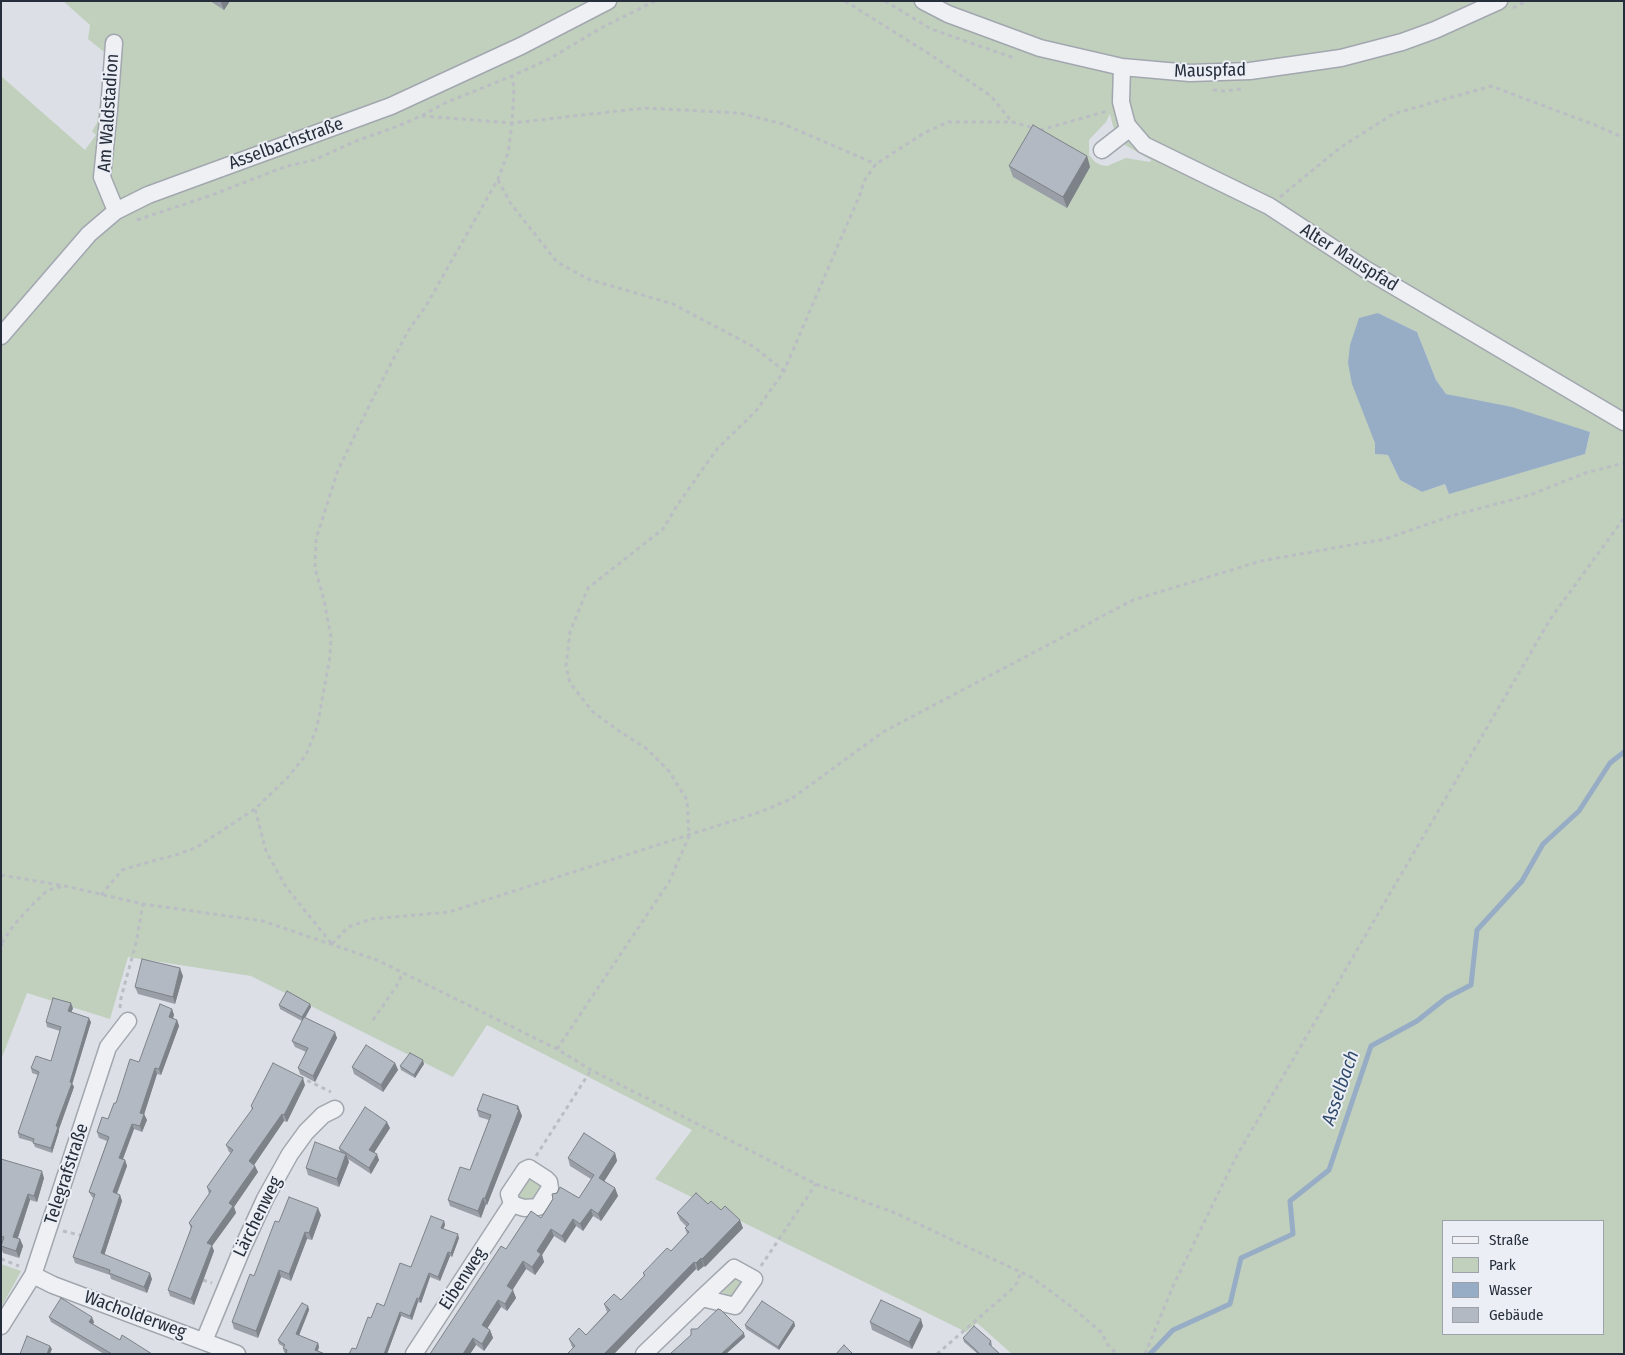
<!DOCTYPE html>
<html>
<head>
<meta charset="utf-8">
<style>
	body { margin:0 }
	#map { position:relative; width:1625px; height:1355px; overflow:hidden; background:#dce0e6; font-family:"Fira Sans Condensed",sans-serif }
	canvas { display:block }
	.frame { position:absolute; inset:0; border:2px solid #262e3b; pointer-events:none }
	.legend { position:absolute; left:1442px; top:1220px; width:162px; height:115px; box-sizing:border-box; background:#ebeef4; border:1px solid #9ca1aa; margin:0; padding:6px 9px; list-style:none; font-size:15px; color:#262e3b }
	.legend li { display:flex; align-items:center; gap:10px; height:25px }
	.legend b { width:25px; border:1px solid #9ca1aa }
</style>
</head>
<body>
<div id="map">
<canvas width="1625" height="1355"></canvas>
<div class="frame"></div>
<ul class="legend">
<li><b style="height:6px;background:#eef0f4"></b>Straße</li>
<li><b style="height:14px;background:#c1cfbd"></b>Park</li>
<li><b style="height:14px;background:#97adc5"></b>Wasser</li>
<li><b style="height:14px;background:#b3b9c2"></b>Gebäude</li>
</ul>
</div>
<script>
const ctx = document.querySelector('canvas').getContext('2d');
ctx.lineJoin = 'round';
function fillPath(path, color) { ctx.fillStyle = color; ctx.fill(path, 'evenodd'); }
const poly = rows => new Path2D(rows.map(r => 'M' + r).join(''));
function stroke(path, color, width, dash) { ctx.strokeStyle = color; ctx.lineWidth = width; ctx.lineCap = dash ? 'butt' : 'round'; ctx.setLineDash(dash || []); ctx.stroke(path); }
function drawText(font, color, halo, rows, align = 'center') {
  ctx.font = font + ' "Fira Sans Condensed",sans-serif'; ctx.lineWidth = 4; ctx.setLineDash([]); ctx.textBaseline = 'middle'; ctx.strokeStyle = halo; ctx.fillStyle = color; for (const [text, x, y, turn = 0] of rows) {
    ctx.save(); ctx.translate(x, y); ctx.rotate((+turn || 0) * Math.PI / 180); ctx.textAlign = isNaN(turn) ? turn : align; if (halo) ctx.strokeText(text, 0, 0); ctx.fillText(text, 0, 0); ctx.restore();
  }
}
const green = poly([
	[63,1,1624,1,1624,1354,1012,1354,977,1323,966,1332,655,1179,692,1130,487,1025,453,1077,251,976,128,957,110,1019,27,993,1,1060,1,76,85,150,96,135,92,131,97,123,100,101,106,93,109,56,88,39,90,25],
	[1110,114,1113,126,1118,137,1125,145,1151,160,1150,162,1126,158,1107,166,1101,165,1095,162,1089,155,1089,140,1106,122],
	[1378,313,1417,332,1436,380,1446,394,1590,432,1585,454,1449,493,1445,484,1422,492,1400,480,1388,455,1376,454],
	[1444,1221,1604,1221,1604,1334,1444,1334],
	[529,1178,532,1178,541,1185,542,1189,534,1200,521,1200,518,1193],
	[1,1264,21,1271,1,1308],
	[733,1278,741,1283,743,1286,733,1297,725,1295,721,1291]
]);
const water = poly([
	[1378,313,1417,332,1436,380,1446,394,1512,407,1590,432,1585,454,1449,494,1445,484,1422,492,1400,480,1388,455,1375,454,1375,443,1352,384,1348,363,1350,345,1359,318]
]);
const stream = poly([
	[1150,1354,1173,1330,1230,1304,1241,1258,1293,1234,1290,1201,1329,1170,1371,1046,1417,1021,1446,998,1471,985,1477,930,1522,881,1543,844,1579,811,1610,763,1624,752]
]);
const path = poly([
	[845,1,931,55,991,96,1012,122],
	[885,1,931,29,1014,58],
	[1513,8,1526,1],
	[1213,90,1224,91,1241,89],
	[422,116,512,123,645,108,739,113,783,124,876,164],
	[1040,130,1108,111],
	[498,180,511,204,557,262,588,279,673,304,754,347,784,371],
	[1280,197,1341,147,1393,114,1491,86,1595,125,1624,138],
	[137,220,212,195,284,167,314,160,356,141,398,126,421,116,445,103,512,76,549,59,601,28,655,1],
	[1,875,65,886,143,904,263,921,377,960,557,1049,591,1070,816,1184,893,1212,1031,1277,1068,1304,1101,1332,1108,1345,1117,1354],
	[101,895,122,870,156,860,176,855,197,847,255,809],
	[1,935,2,943,1,952],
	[2,943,13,926,32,905,48,890,64,886],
	[331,943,286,887,266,851,255,809,288,777,306,755,317,727,330,657,331,637,324,600,315,568,316,539,338,470,371,402,408,331,426,306,498,179,508,153,512,123,514,88,512,76],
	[332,944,348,927,371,919,449,912,760,812,791,799,883,732,1133,600,1261,561,1385,539,1451,516,1530,495,1585,473,1624,463],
	[120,1008,121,998,136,943,143,904],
	[373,1020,396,987,403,973],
	[557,1049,669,882,689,836,687,800,669,771,647,749,616,729,593,712,570,683,566,666,570,632,588,588,663,529,678,504,717,449,756,411,784,371,861,192,864,181,876,164,924,133,948,122,1012,122,1034,128],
	[300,1077,331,1092],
	[536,1156,591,1070],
	[63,1231,84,1236],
	[1,1259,19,1266],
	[761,1266,816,1184],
	[203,1280,212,1283],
	[937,1354,1011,1290,1017,1283,1021,1272],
	[1145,1354,1174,1284,1236,1157,1551,618,1624,518]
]);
const minor = poly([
	[923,1,948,14,1040,48,1122,67,1190,73,1250,71,1341,58,1402,42,1435,30,1499,1],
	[114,43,109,110,102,177,116,211],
	[1122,67,1121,102,1127,125,1144,145,1269,206,1365,269,1624,422],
	[1102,150,1129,129],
	[1,336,89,234,116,211,148,195,391,106,521,46,608,1],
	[33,1275,53,1285,237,1354],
	[1,1326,33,1275,108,1047,128,1021],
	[204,1341,242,1249,265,1199,290,1154,306,1132,323,1115,335,1109],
	[414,1354,512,1204,509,1194,525,1170,529,1168,546,1179,549,1182,550,1188,538,1207,524,1208,512,1204],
	[644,1354,702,1298,734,1268,754,1279,735,1306,702,1298]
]);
const wall = poly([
	[210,1,230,1,224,10],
	[1087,156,1090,167,1067,208,1013,177,1009,166],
	[183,976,175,1004,138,994,135,987],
	[310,1004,311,1007,305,1018,337,1038,315,1082,300,1074,298,1068,306,1052,295,1047,292,1041,302,1021,280,1009,279,1005],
	[73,1008,71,1012,91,1022,72,1083,74,1087,59,1129,59,1131,52,1153,35,1147,33,1142,19,1138,18,1133,38,1075,32,1073,31,1068,51,1061,60,1031,47,1027,46,1022],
	[172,1009,174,1015,173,1018,177,1020,179,1026,161,1075,157,1074,144,1114,147,1120,142,1132,134,1129,123,1159,125,1160,127,1166,117,1194,120,1195,122,1201,104,1255,152,1279,147,1293,111,1279,110,1275,75,1263,73,1257,94,1198,92,1197,89,1192,107,1141,99,1138,97,1132,108,1119,139,1062],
	[395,1063,398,1070,383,1092,354,1074,352,1067],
	[424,1064,415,1078,401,1070,400,1066],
	[305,1085,287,1122,284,1121,254,1165,258,1172,234,1207,236,1213,212,1246,214,1251,194,1305,170,1296,168,1290,191,1229,189,1223,209,1194,207,1187,231,1153,229,1152,226,1145,252,1110,251,1106],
	[518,1106,522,1116,487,1205,486,1204,481,1218,450,1206,448,1200,470,1170,489,1120,479,1117,477,1110],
	[390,1128,374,1152,379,1160,371,1174,348,1159,349,1162,339,1187,308,1175,306,1168,340,1152,339,1148],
	[615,1153,617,1161,604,1181,615,1188,618,1196,601,1221,593,1216,583,1231,576,1226,565,1243,554,1236,542,1255,544,1262,535,1275,526,1269,512,1289,516,1298,507,1311,501,1307,487,1328,490,1330,493,1338,484,1351,476,1345,470,1354,430,1354,506,1249,541,1218,579,1198,591,1179,570,1166,568,1158],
	[1,1159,44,1178,37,1202,30,1200,18,1238,20,1239,23,1246,19,1258,3,1253,1,1248],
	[708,1204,721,1210,743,1228,705,1267,704,1266,698,1271,696,1269,614,1354,567,1354,573,1348,572,1347,569,1339,586,1335,607,1312,604,1304,621,1300,644,1276,643,1273,671,1251,687,1234,685,1228,687,1227,680,1220,677,1213],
	[321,1215,312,1240,307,1239,291,1281,281,1277,258,1338,234,1329,232,1322,279,1222],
	[444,1221,445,1225,443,1229,459,1238,452,1257,450,1256,440,1281,430,1277,421,1303,418,1302,412,1320,401,1316,387,1354,349,1354,356,1349,371,1318,384,1306],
	[308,1306,309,1310,299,1335,318,1343,319,1347,318,1351,325,1354,287,1354,284,1352,283,1348,284,1347,279,1344,278,1340],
	[49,1317,94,1322,93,1324,120,1340,152,1354,104,1354,51,1322],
	[794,1322,795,1326,779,1350,746,1329,745,1325],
	[870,1322,923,1326,912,1349,872,1330],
	[963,1338,991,1341,992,1345,991,1346,1000,1354,978,1354,964,1342]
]);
const shadedWall = poly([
	[222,1,230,1,224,10,221,3],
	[1087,156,1090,167,1067,208,1063,197],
	[180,968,183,976,175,1004,173,997],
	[71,1003,73,1008,70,1016,68,1011],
	[310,1004,311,1007,303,1021,302,1017],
	[172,1009,174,1015,171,1023,169,1017],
	[89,1018,91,1022,72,1085,72,1083,74,1087,59,1129,59,1131,52,1153,51,1148,56,1126],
	[177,1020,179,1026,161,1075,159,1069],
	[335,1032,337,1038,315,1082,313,1076],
	[423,1060,424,1064,415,1078,414,1075],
	[395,1063,398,1070,383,1092,381,1085],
	[155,1068,157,1074,143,1118,140,1113],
	[303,1078,305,1085,287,1122,284,1115],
	[518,1106,522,1116,487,1205,485,1198],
	[144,1114,147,1120,142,1132,140,1126],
	[282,1114,284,1121,252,1168,249,1161],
	[387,1122,390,1128,372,1156,369,1150],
	[132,1124,134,1129,121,1164,119,1158],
	[615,1153,617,1161,602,1185,599,1178],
	[346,1154,349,1162,339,1187,337,1179],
	[377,1154,379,1160,371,1174,369,1168],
	[125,1160,127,1166,115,1198,113,1192],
	[255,1166,258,1172,234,1207,236,1213,212,1246,214,1251,194,1305,191,1299,207,1243,229,1203],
	[42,1171,44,1178,37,1202,34,1196],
	[615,1188,618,1196,601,1221,598,1214],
	[28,1194,30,1200,16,1243,13,1237],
	[120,1195,122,1201,103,1259,101,1253],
	[483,1198,486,1204,481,1218,478,1211],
	[318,1208,321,1215,312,1240,309,1233],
	[591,1209,593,1216,583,1231,580,1224],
	[573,1219,576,1226,565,1243,562,1236],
	[740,1220,743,1228,705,1267,702,1259],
	[444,1221,445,1225,442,1232,441,1228],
	[551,1229,554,1236,542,1255,544,1262,535,1275,532,1267,537,1251],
	[305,1232,307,1239,291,1281,289,1274],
	[458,1234,459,1238,452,1257,451,1253],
	[20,1239,23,1246,19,1258,16,1251],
	[448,1252,450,1256,440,1281,438,1277],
	[701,1258,704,1266,698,1271,696,1263],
	[523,1261,526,1269,510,1294,507,1286],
	[694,1262,696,1269,614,1354,604,1354],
	[279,1270,281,1277,258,1338,256,1331],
	[150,1273,152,1279,147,1293,144,1287],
	[429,1273,430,1277,421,1303,419,1299],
	[513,1290,516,1298,507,1311,505,1304],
	[417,1298,418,1302,412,1320,410,1316],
	[498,1300,501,1307,485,1332,482,1325],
	[308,1306,309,1310,298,1338,296,1334],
	[400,1312,401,1316,387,1354,384,1354],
	[92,1317,94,1322,91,1328,89,1322],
	[921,1319,923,1326,912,1349,909,1342],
	[794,1322,795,1326,779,1350,778,1347],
	[490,1330,493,1338,484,1351,482,1344],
	[744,1333,745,1337,726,1354,721,1354],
	[473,1338,476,1345,470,1354,463,1354],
	[318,1343,319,1347,316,1354,315,1350],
	[50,1346,52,1349,50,1354,47,1354]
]);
const building = poly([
	[1033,125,1087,156,1063,197,1009,166,1033,125],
	[142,959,180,968,173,997,135,987,142,959],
	[287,991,310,1004,302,1017,279,1005,287,991],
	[53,998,71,1003,68,1011,89,1018,70,1082,72,1083,56,1126,58,1127,51,1148,33,1143,34,1139,18,1133,39,1072,31,1068,36,1056,51,1061,61,1027,46,1022,53,998],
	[160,1004,172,1009,169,1017,177,1020,159,1069,155,1068,140,1113,144,1114,140,1126,132,1124,119,1158,125,1160,113,1192,120,1195,101,1253,150,1273,144,1287,109,1273,110,1270,73,1257,95,1194,89,1192,109,1137,97,1132,102,1117,108,1119,114,1103,116,1103,130,1059,139,1062,160,1004],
	[304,1017,335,1032,313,1076,298,1068,308,1048,292,1041,304,1017],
	[366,1045,395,1063,381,1085,352,1067,366,1045],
	[410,1053,423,1060,414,1075,400,1066,410,1053],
	[273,1063,303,1078,284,1115,282,1114,249,1161,255,1166,229,1203,233,1206,207,1243,212,1245,191,1299,168,1290,192,1226,189,1223,211,1191,207,1187,233,1150,226,1145,253,1108,251,1106,273,1063],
	[483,1094,518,1106,517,1109,519,1110,485,1198,483,1198,478,1211,448,1200,460,1167,470,1170,491,1115,477,1110,483,1094],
	[365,1107,387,1122,369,1150,377,1154,369,1168,339,1148,365,1107],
	[584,1133,615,1153,599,1178,615,1188,598,1214,591,1209,580,1224,573,1219,562,1236,551,1229,537,1251,541,1254,532,1267,523,1261,507,1286,513,1290,505,1304,498,1300,482,1325,490,1330,482,1344,473,1338,463,1354,430,1354,501,1246,506,1249,531,1211,541,1218,553,1199,552,1194,557,1193,560,1187,579,1198,594,1175,568,1158,584,1133],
	[315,1142,346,1154,337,1179,306,1168,315,1142],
	[1,1159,42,1171,34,1196,28,1194,13,1237,20,1239,16,1251,1,1246,4,1237,1,1236,1,1159],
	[696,1193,708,1204,711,1201,721,1210,725,1206,740,1220,702,1259,701,1258,696,1263,694,1262,604,1354,567,1354,575,1346,569,1339,579,1328,586,1335,610,1310,604,1304,614,1294,621,1300,645,1275,643,1273,667,1248,671,1251,689,1232,685,1228,689,1224,677,1213,696,1193],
	[289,1197,318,1208,309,1233,305,1232,289,1274,279,1270,256,1331,232,1322,250,1274,254,1276,275,1221,279,1222,289,1197],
	[431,1216,444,1221,441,1228,458,1234,451,1253,448,1252,438,1277,429,1273,419,1299,417,1298,410,1316,400,1312,384,1354,349,1354,352,1348,356,1349,368,1317,371,1318,377,1303,384,1306,400,1263,411,1267,431,1216],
	[61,1298,92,1317,89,1322,120,1340,122,1335,152,1354,112,1354,49,1317,61,1298],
	[881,1300,921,1319,909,1342,870,1322,881,1300],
	[762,1301,794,1322,778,1347,745,1325,762,1301],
	[302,1303,308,1306,296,1334,318,1343,315,1350,325,1354,290,1354,286,1353,287,1350,283,1348,285,1345,278,1340,302,1303],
	[718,1309,721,1310,744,1333,721,1354,670,1354,691,1335,691,1329,697,1329,718,1309],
	[974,1326,991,1341,989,1344,1000,1354,980,1354,963,1338,974,1326],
	[27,1336,50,1346,47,1354,20,1354,27,1336],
	[844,1345,853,1354,836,1354,844,1345]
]);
const streetNames = [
	["Mauspfad",1210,71,-1],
	["Am Waldstadion",109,113,-86],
	["Asselbachstraße",286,144,-20],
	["Alter Mauspfad",1349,258,32],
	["Telegrafstraße",67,1174,-72],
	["Lärchenweg",258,1217,-64],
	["Eibenweg",463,1279,-57],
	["Wacholderweg",135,1315,20]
];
const waterNames = [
	["Asselbach",1341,1088,-71]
];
fillPath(green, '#c1cfbd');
fillPath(water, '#97adc5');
stroke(stream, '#97adc5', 5);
stroke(minor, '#a2a7af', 19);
stroke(path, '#babec4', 3, [4, 4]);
stroke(minor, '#eef0f4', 16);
fillPath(wall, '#9a9fa7');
fillPath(shadedWall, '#7d8288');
fillPath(building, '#b3b9c2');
stroke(building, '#7d8288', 1);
drawText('18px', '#262e3b', '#ebeef4', streetNames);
drawText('italic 19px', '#324c6d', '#ebeef4', waterNames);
</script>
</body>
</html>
